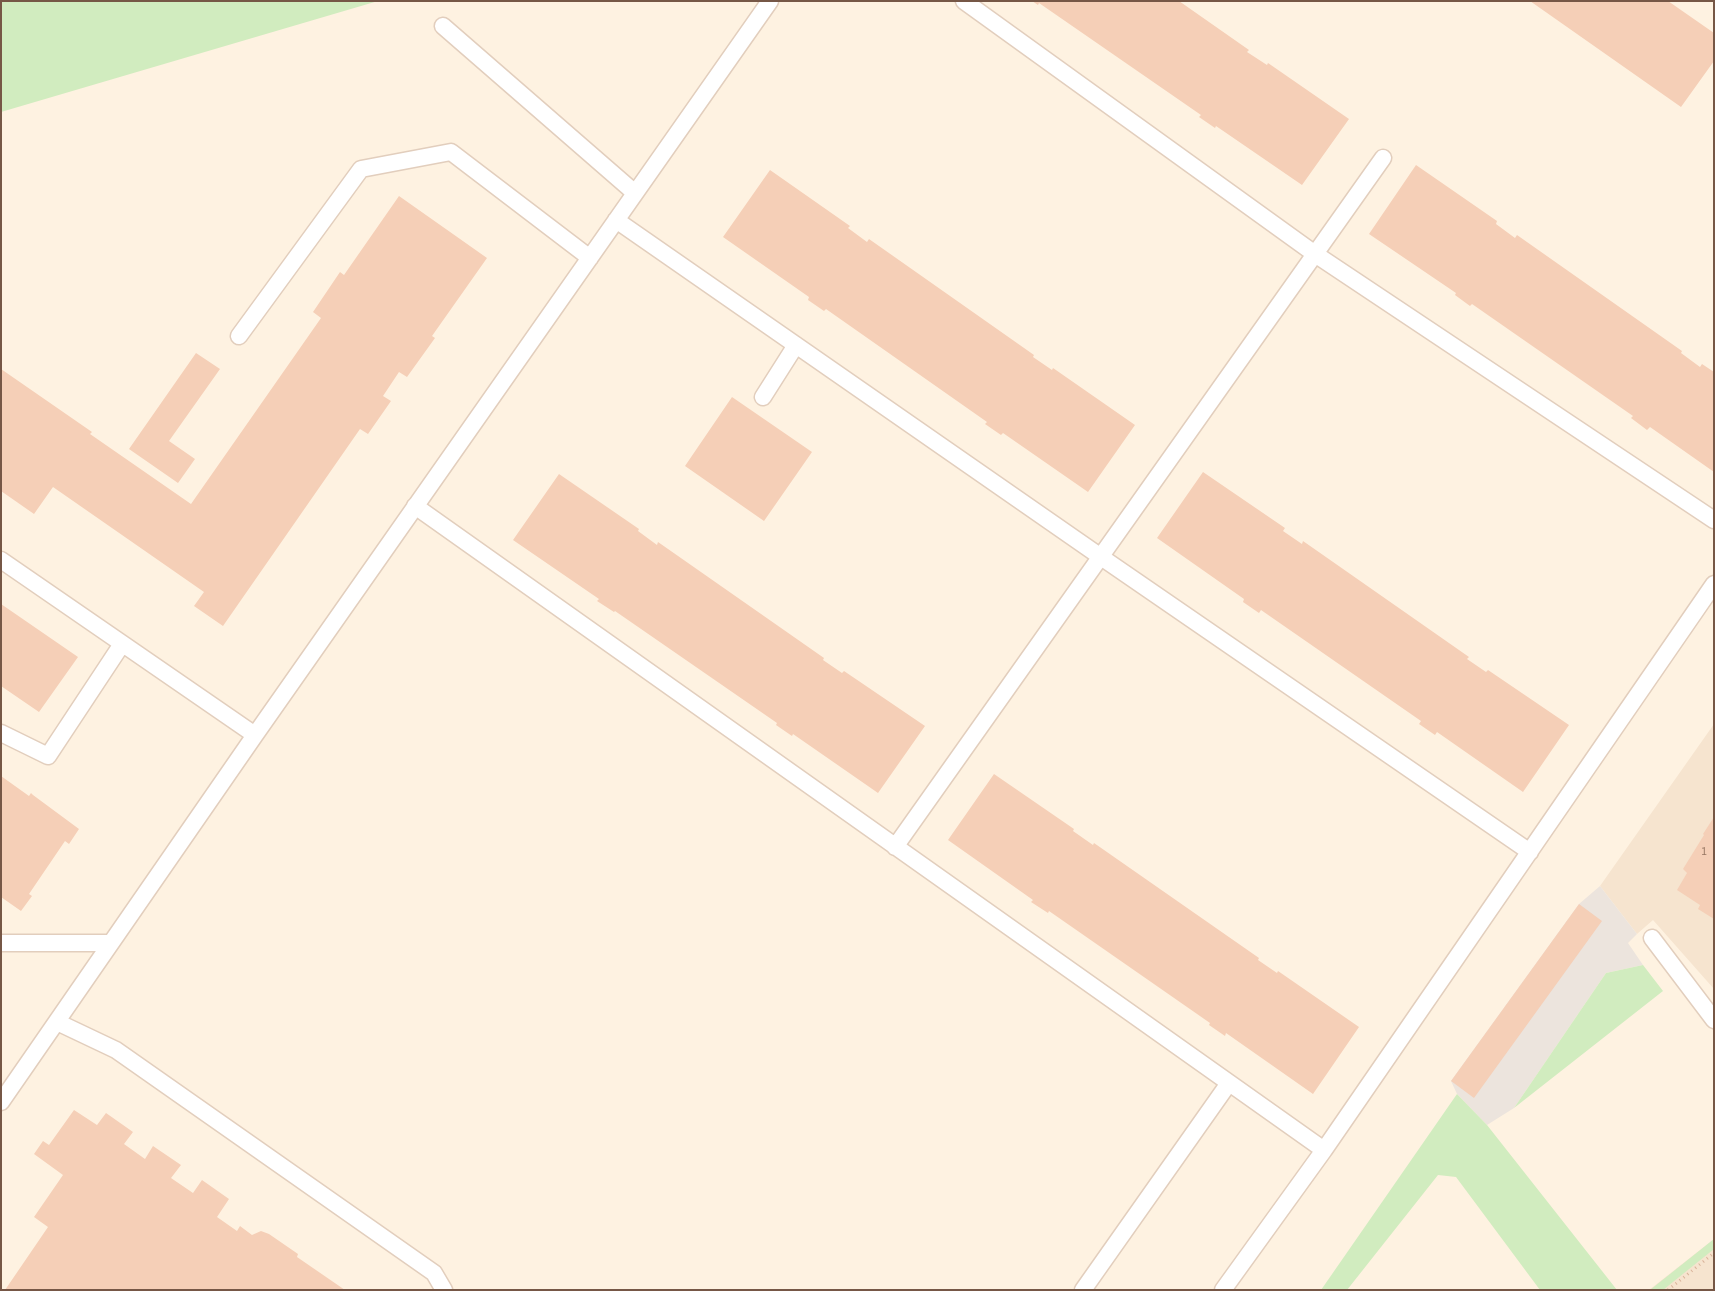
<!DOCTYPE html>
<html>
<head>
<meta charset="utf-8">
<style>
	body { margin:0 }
	#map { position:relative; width:1715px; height:1291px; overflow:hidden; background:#fef2e1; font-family:"Archivo Narrow",sans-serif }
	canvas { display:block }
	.frame { position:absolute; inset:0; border:2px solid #765746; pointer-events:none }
</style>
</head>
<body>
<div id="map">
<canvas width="1715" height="1291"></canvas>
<div class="frame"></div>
</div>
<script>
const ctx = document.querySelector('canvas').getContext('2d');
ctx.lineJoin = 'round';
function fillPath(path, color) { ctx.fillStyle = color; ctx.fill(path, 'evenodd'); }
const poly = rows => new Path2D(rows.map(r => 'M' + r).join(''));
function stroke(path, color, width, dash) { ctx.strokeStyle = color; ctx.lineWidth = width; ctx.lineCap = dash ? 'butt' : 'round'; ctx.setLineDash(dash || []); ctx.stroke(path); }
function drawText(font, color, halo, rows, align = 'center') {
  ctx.font = font + ' "Archivo Narrow",sans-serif'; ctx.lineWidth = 5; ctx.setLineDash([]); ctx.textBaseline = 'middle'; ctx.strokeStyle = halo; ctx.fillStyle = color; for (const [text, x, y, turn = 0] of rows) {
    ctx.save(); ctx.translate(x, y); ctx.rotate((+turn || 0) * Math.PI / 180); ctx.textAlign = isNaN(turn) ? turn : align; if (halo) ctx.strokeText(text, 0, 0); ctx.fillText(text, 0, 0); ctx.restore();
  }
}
const residential = poly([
	[1714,724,1714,989,1653,920,1637,934,1600,886],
	[1714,1239,1714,1290,1649,1290]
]);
const industrial = poly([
	[1600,886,1637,934,1628,943,1643,965,1606,973,1514,1108,1487,1125,1457,1094,1451,1081,1579,904]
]);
const green = poly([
	[1,1,378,1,1,112],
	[1643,965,1663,991,1514,1108,1606,973],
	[1457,1094,1487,1125,1617,1290,1540,1290,1456,1177,1438,1175,1347,1290,1321,1290],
	[1714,1239,1714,1249,1663,1290,1650,1290]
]);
const building = poly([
	[1032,1,1179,1,1249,50,1247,52,1267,65,1268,63,1349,119,1302,185,1216,126,1215,128,1199,117,1201,115,1039,3,1038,5],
	[1530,1,1668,1,1714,33,1714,61,1681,107],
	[1416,165,1497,221,1496,224,1515,238,1517,235,1682,351,1681,353,1700,367,1702,364,1714,372,1714,472,1650,427,1647,430,1631,418,1633,416,1472,304,1470,306,1455,295,1456,293,1369,234],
	[770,170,850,226,848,228,867,242,869,239,1034,355,1033,357,1052,370,1053,368,1135,425,1088,492,1003,433,1001,435,985,424,987,422,826,309,824,311,808,300,809,297,723,237],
	[399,196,487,258,432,336,435,338,407,377,399,372,383,396,391,401,368,434,360,429,223,626,194,606,204,592,53,487,34,514,1,491,1,369,92,432,90,434,191,504,321,318,313,312,340,272,344,275],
	[196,353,220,369,169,441,195,459,178,483,129,449],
	[732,397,812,452,764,521,685,466],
	[1203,472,1285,528,1283,531,1302,544,1303,541,1469,657,1467,659,1486,672,1488,670,1569,725,1523,792,1437,732,1435,735,1419,724,1421,721,1261,610,1259,613,1243,602,1244,599,1157,538],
	[559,474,639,529,638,531,657,545,658,542,824,658,823,660,842,673,844,671,925,726,878,793,793,734,792,736,776,725,777,723,615,611,614,612,597,601,599,599,513,540],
	[1,604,78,657,39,712,1,686],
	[994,774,1074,829,1073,831,1093,845,1094,843,1259,958,1258,960,1277,973,1278,971,1359,1027,1313,1094,1226,1033,1225,1036,1209,1025,1210,1023,1049,911,1048,913,1031,902,1033,900,948,840],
	[1,776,29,796,31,793,33,795,79,829,69,844,65,841,29,894,32,896,21,911,1,897],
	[1714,817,1714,919,1698,909,1700,905,1677,890,1687,873,1683,869,1704,835,1703,834],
	[1579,904,1602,921,1474,1098,1451,1081],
	[74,1110,97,1125,106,1113,133,1132,124,1144,145,1159,153,1146,181,1165,171,1178,193,1193,202,1180,229,1199,217,1217,237,1231,240,1226,252,1235,261,1231,269,1234,298,1254,297,1257,345,1290,5,1290,48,1227,34,1217,63,1175,34,1154,43,1141,49,1145]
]);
const path = poly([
	[1668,1290,1714,1253]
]);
const service = poly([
	[964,1,1315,254,1714,520],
	[443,26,635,193],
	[616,220,1101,557,1530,852],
	[239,336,361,169,451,152,590,258],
	[763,397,796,345],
	[415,506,1324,1150,1223,1290],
	[1,560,255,735],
	[1,733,48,756,122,644],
	[895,847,1383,158],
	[1652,938,1714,1020],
	[1,943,111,943],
	[57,1022,116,1050,434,1273,444,1290],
	[1,1102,255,735,770,1],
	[1324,1150,1714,584],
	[1083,1290,1229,1083]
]);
const numberNames = [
	["1",1704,852]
];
fillPath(residential, '#f6e4cf');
fillPath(industrial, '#ece4dd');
fillPath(green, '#d1ecbf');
fillPath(building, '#f5cfb7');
stroke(service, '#e2cebd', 19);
stroke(path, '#d9b39a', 3, [1, 4]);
stroke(service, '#fff', 16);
drawText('11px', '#967562', null, numberNames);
</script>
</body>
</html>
